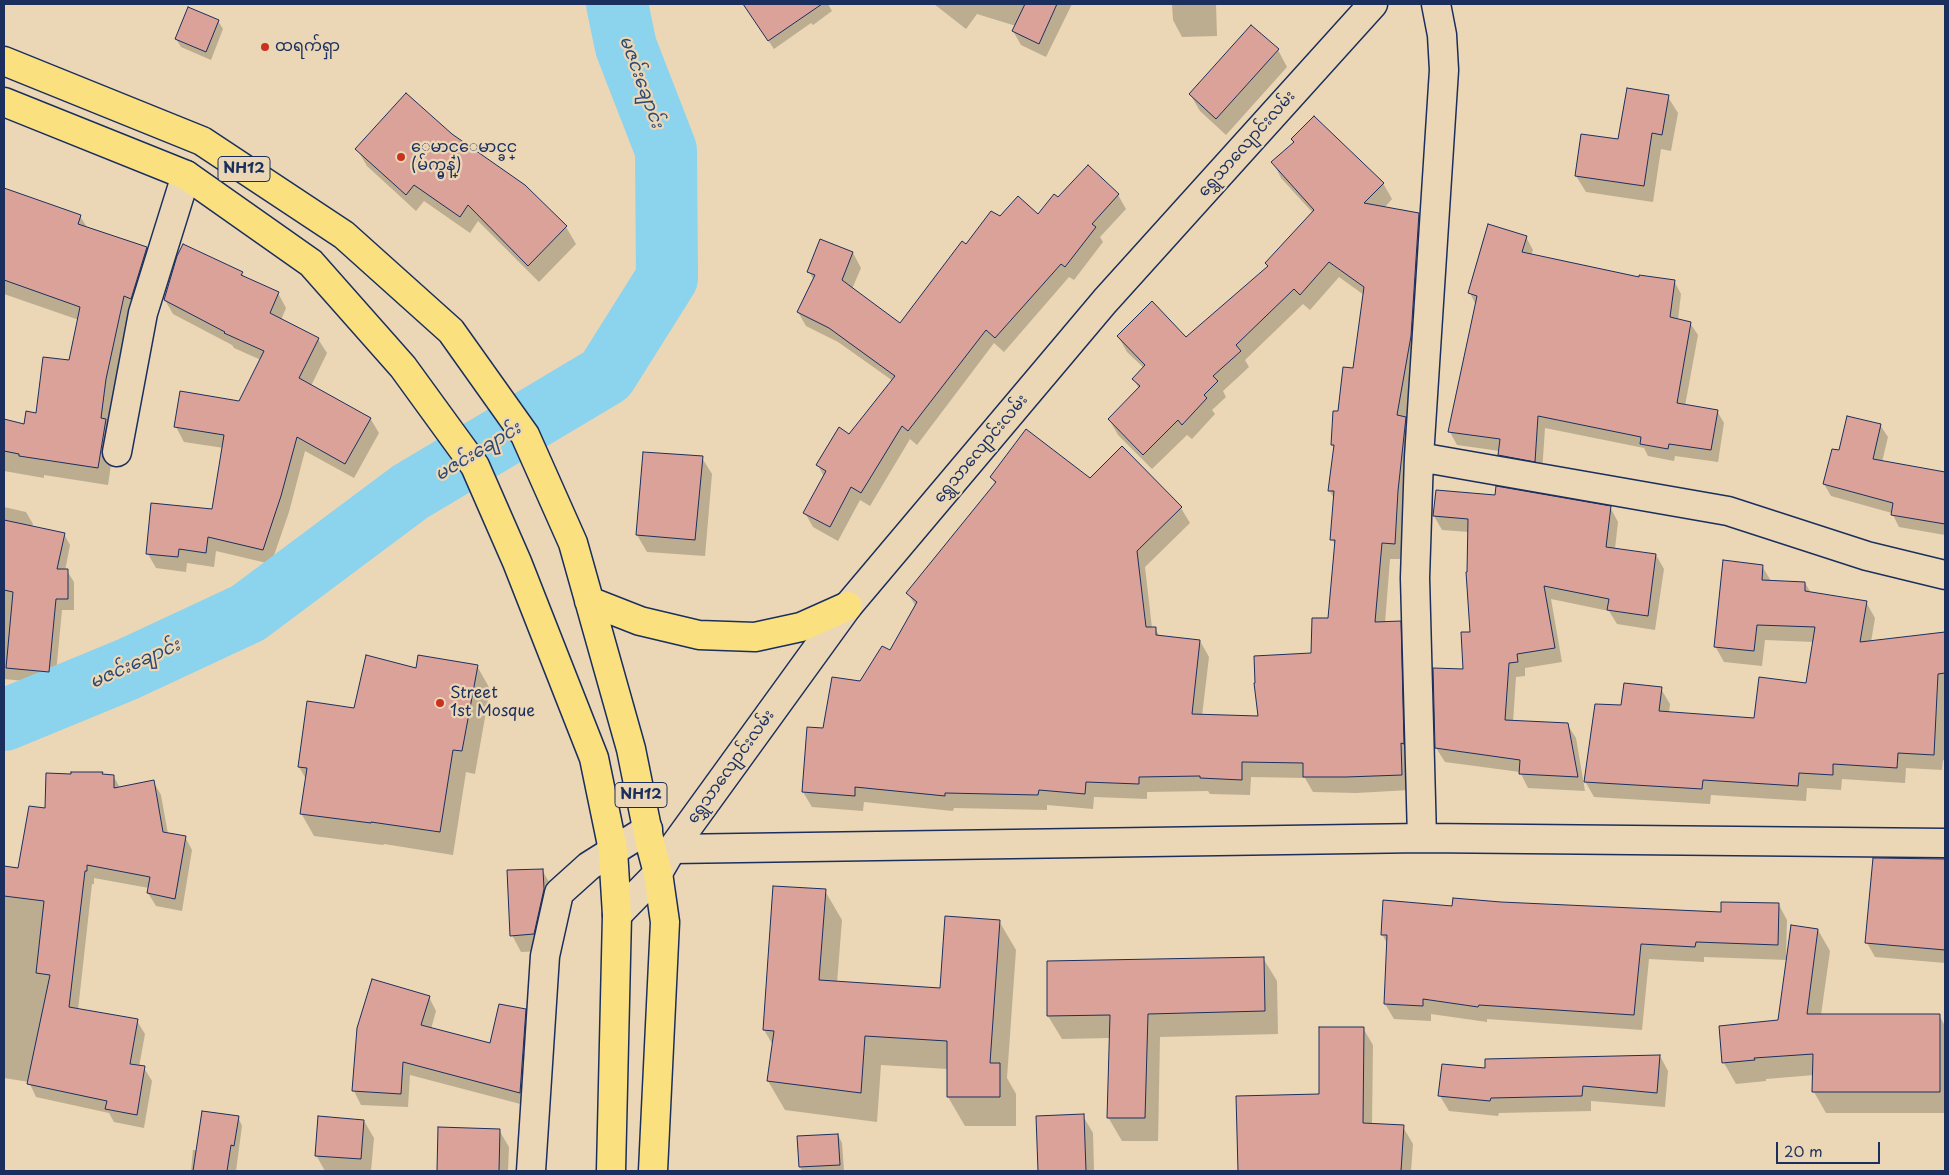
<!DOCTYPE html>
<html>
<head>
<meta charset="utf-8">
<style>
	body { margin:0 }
	#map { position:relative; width:1949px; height:1175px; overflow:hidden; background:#ebd7b5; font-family:"Playpen Sans",sans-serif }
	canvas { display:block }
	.frame { position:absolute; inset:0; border:5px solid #1b2f5e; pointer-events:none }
	.scale { position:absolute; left:1776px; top:1142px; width:104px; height:22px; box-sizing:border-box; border:2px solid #1b2f5e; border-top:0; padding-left:6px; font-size:15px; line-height:18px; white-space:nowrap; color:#1b2f5e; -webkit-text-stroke:4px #ebd7b5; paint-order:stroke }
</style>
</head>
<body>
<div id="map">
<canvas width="1949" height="1175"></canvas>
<div class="frame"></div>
<div class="scale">20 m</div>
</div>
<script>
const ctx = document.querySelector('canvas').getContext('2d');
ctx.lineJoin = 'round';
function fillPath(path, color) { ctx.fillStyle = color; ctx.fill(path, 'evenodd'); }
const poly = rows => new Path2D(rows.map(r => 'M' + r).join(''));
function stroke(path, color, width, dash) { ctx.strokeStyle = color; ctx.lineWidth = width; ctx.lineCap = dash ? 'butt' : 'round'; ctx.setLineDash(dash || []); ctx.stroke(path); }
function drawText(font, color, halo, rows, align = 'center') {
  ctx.font = font + ' "Playpen Sans","Noto Sans Myanmar",sans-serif'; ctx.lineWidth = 4.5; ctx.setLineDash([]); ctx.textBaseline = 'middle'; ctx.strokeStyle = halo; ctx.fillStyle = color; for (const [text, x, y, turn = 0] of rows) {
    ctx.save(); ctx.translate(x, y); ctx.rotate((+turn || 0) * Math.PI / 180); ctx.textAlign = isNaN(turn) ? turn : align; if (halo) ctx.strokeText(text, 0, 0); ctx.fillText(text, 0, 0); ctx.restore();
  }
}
const shadow = poly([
	[757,4,828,4,832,11,813,25,811,23,774,49,748,10],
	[934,4,1072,4,1046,57,1021,45,1013,31,1016,26,977,14,966,29],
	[1172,4,1216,4,1217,36,1182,37,1173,20],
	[218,21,223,29,211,60,181,47,176,39],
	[1278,50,1287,67,1226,135,1200,111,1190,94],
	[1668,97,1678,113,1671,151,1661,149,1653,202,1586,192,1576,176],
	[451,135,525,186,566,227,576,244,539,282,478,221,470,233,424,201,416,211,367,166,357,149],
	[1273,162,1383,183,1392,199,1384,208,1418,214,1427,229,1419,352,1407,422,1414,434,1403,559,1390,559,1385,623,1400,622,1409,638,1410,790,1356,793,1313,792,1305,778,1251,777,1250,795,1210,794,1208,791,1147,792,1147,799,1094,797,1093,809,1047,805,1047,810,954,808,953,811,864,802,863,811,812,807,803,792,824,729,860,683,890,652,916,607,908,593,996,485,991,477,1090,479,1181,508,1190,523,1145,567,1152,628,1155,628,1160,637,1200,641,1209,657,1202,716,1259,717,1312,654,1330,620,1336,547,1332,539,1335,500,1329,490,1334,449,1332,444,1339,412,1354,370,1364,295,1339,277,1310,310,1303,304,1245,360,1249,367,1223,391,1226,397,1212,410,1215,414,1192,439,1187,435,1152,469,1118,435,1109,419,1139,389,1134,379,1144,368,1127,352,1118,336,1186,338,1268,267,1266,263,1313,213,1281,178],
	[4,190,80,216,88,229,146,248,157,266,115,438,108,485,44,475,44,478,4,471,4,421,25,425,37,414,70,362,79,320,4,294],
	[1118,195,1126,209,1100,237,1103,242,1074,280,1069,277,1004,352,994,343,917,445,910,439,870,506,860,500,838,541,813,527,805,513,824,477,818,465,850,435,893,381,838,342,806,326,798,312,814,280,809,272,821,241,853,253,861,268,852,289,901,325,966,245,1000,218,1038,216,1058,198],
	[1526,237,1533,250,1531,256,1640,279,1674,281,1681,294,1678,320,1690,323,1698,335,1685,406,1717,411,1724,423,1718,462,1675,456,1674,461,1648,456,1644,448,1545,428,1542,473,1507,467,1500,455,1500,451,1457,445,1450,432,1476,305,1470,293],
	[242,273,245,279,278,293,286,308,281,320,318,339,327,353,311,386,370,418,379,433,354,478,305,451,289,512,271,564,216,551,214,567,187,563,186,572,156,568,148,554,213,510,224,448,184,442,176,427,240,402,261,360,234,348,232,345,173,314,165,300],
	[1880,425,1888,437,1882,462,1945,473,1945,535,1899,527,1892,513,1831,496,1824,484,1840,452],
	[702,458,712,474,705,556,647,552,637,535],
	[4,507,26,512,33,524,32,527,64,534,70,545,65,571,67,571,74,582,74,610,62,610,55,684,4,679],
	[1610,507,1618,522,1615,549,1656,555,1664,569,1655,630,1617,624,1609,611,1551,599,1562,662,1525,668,1525,676,1516,677,1513,722,1567,724,1576,738,1585,791,1528,788,1520,772,1445,762,1436,748,1464,671,1471,633,1469,532,1442,530,1434,516],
	[1762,566,1771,581,1805,583,1811,593,1866,602,1875,618,1871,642,1945,634,1945,761,1943,760,1942,770,1906,768,1905,783,1842,779,1841,790,1807,788,1806,801,1711,795,1710,804,1594,797,1585,781,1622,707,1661,689,1670,704,1669,713,1755,719,1807,685,1814,642,1765,640,1762,666,1724,662,1715,646],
	[477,666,490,689,475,774,466,772,453,855,384,844,383,845,314,836,301,813,306,779,299,767,355,709,417,669],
	[48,774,102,774,103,776,114,777,120,788,153,781,161,795,168,834,185,837,192,850,182,911,156,906,148,893,149,888,94,878,94,884,92,884,78,1010,137,1021,145,1034,139,1067,144,1068,152,1081,144,1128,114,1122,109,1113,36,1097,29,1082,4,1078,4,867,19,869,47,810],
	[1874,859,1945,860,1945,963,1875,957,1867,943],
	[542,870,552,887,543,951,521,952,512,935],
	[825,891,842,920,837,983,941,989,999,921,1016,950,1007,1078,1016,1094,1016,1126,965,1126,948,1097,948,1069,881,1065,877,1122,785,1110,768,1081,773,1045,764,1030],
	[1501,903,1722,913,1779,905,1787,920,1786,957,1818,930,1830,951,1821,1015,1939,1015,1945,1026,1945,1113,1826,1113,1814,1092,1814,1075,1766,1079,1766,1081,1736,1084,1724,1063,1779,1022,1788,960,1704,957,1704,962,1649,959,1642,1030,1487,1019,1487,1022,1431,1014,1431,1021,1394,1019,1385,1004,1388,945,1382,934,1454,907],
	[1263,958,1277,981,1278,1034,1160,1037,1158,1141,1122,1141,1108,1117,1110,1038,1062,1039,1048,1016],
	[429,997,436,1011,431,1029,491,1045,525,1010,533,1024,528,1106,410,1075,408,1107,361,1105,354,1091],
	[1363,1028,1373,1045,1372,1125,1403,1127,1413,1144,1411,1171,1239,1171,1237,1097,1321,1095],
	[1660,1056,1668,1071,1665,1107,1591,1101,1591,1111,1499,1113,1498,1116,1449,1111,1440,1096,1486,1070],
	[1083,1116,1093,1133,1094,1171,1039,1171,1037,1117],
	[238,1117,242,1126,236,1171,191,1171,193,1150,197,1150],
	[364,1121,374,1138,371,1171,325,1171,316,1155],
	[439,1128,499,1130,509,1147,508,1171,438,1171],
	[838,1135,842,1143,844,1171,802,1171,800,1167]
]);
const river = poly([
	[4,720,128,669,248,613,410,492,606,375,667,278,666,150,626,47,617,4]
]);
const building = poly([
	[743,4,822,4,768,41,743,4],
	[1025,4,1057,4,1039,44,1012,31,1025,4],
	[188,7,219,20,206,52,175,39,188,7],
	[1251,25,1279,49,1216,119,1189,94,1251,25],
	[1627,88,1669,95,1662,135,1652,133,1644,186,1575,176,1581,134,1618,139,1627,88],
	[406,93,452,134,525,185,567,226,528,266,468,205,460,217,414,185,406,195,355,149,406,93],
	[1314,116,1384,183,1364,203,1419,213,1411,336,1397,415,1406,417,1398,491,1395,544,1382,543,1375,622,1401,621,1404,744,1401,743,1402,775,1346,777,1303,777,1303,763,1242,762,1242,780,1200,778,1200,776,1139,777,1139,784,1086,782,1085,794,1039,790,1038,795,945,793,945,796,855,787,855,796,802,792,807,727,823,728,832,677,860,681,882,646,890,650,917,602,906,593,996,482,990,477,1026,429,1090,478,1122,446,1182,507,1137,551,1146,627,1156,627,1156,635,1200,640,1192,714,1258,716,1254,683,1255,683,1254,656,1311,653,1312,618,1328,618,1335,540,1330,540,1334,491,1328,491,1334,445,1331,445,1333,411,1338,411,1343,367,1353,368,1364,287,1329,262,1300,295,1294,289,1236,345,1241,351,1213,376,1218,381,1204,395,1207,398,1182,425,1178,420,1143,455,1108,419,1140,386,1132,379,1145,365,1117,336,1152,301,1186,337,1268,266,1265,263,1314,210,1271,162,1294,142,1291,139,1314,116],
	[1088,165,1119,194,1092,224,1096,227,1065,267,1061,264,995,338,986,330,908,431,902,426,861,493,851,487,830,527,803,513,826,471,816,465,839,427,849,434,895,376,829,328,797,312,815,275,807,272,820,239,853,252,842,280,900,323,962,241,966,244,991,211,1000,216,1018,196,1038,214,1054,194,1058,197,1088,165],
	[4,188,81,215,78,224,147,247,131,299,124,296,106,379,101,418,106,419,98,468,19,456,19,454,4,451,4,419,24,424,26,411,36,413,43,357,69,360,80,307,4,280,4,188],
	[1488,224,1527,236,1522,252,1639,277,1639,275,1675,280,1670,317,1691,322,1677,403,1718,410,1711,450,1669,444,1668,449,1640,444,1641,437,1538,416,1535,462,1498,455,1500,439,1448,432,1477,296,1468,293,1488,224],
	[183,244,243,272,241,275,279,292,270,313,319,338,299,378,371,418,345,464,297,437,281,496,263,550,208,537,206,553,179,549,178,557,146,554,151,503,212,509,224,435,174,427,180,391,239,401,264,351,224,333,225,332,164,300,177,256,183,244],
	[1847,416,1881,424,1873,459,1945,472,1945,524,1891,515,1893,503,1823,484,1832,449,1839,450,1847,416],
	[643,452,703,456,695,540,636,535,643,452],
	[1496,486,1611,506,1606,547,1656,554,1648,616,1607,610,1609,599,1544,586,1555,648,1517,654,1518,662,1509,663,1505,720,1568,723,1578,777,1519,774,1520,760,1435,748,1433,668,1463,669,1461,632,1470,632,1466,572,1467,572,1468,519,1433,516,1436,490,1495,495,1496,486],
	[4,520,65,533,57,569,68,569,68,599,56,599,49,672,6,668,13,592,4,590,4,520],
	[1723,560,1763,565,1762,580,1805,582,1805,591,1867,601,1860,642,1945,632,1945,673,1938,674,1934,755,1898,753,1897,768,1833,764,1833,775,1799,773,1798,786,1703,780,1702,789,1584,782,1595,704,1621,705,1624,683,1662,687,1659,711,1754,718,1759,677,1806,683,1815,627,1757,625,1754,651,1714,647,1723,560],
	[366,655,416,668,418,655,478,665,462,751,453,750,440,832,371,822,371,823,300,814,307,768,298,767,307,701,354,708,366,655],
	[71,772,103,772,102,774,114,775,114,788,154,780,163,832,186,836,175,899,147,893,150,877,87,865,87,871,85,871,69,1007,138,1019,130,1064,145,1066,137,1115,105,1109,107,1101,27,1084,50,975,36,973,44,901,4,896,4,866,18,868,29,806,45,808,46,773,71,774,71,772],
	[1873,858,1945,859,1945,950,1865,943,1873,858],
	[543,869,544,889,534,934,510,936,507,870,543,869],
	[773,886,826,889,819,980,940,988,945,916,1000,920,990,1063,1000,1063,1000,1097,947,1097,947,1041,865,1036,861,1093,767,1081,774,1031,763,1030,773,886],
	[1453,898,1501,902,1721,912,1721,902,1779,903,1778,945,1696,942,1695,947,1641,944,1634,1015,1479,1005,1478,1007,1423,999,1423,1006,1384,1004,1387,935,1381,935,1383,900,1452,906,1453,898],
	[1791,925,1818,929,1807,1014,1940,1014,1940,1092,1812,1092,1813,1054,1754,1058,1755,1060,1722,1063,1719,1026,1778,1020,1791,925],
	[1264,957,1265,1011,1148,1014,1145,1118,1107,1118,1110,1015,1047,1016,1047,961,1264,957],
	[372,979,430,996,421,1025,490,1043,499,1004,526,1009,520,1093,403,1062,401,1094,352,1091,357,1028,372,979],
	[1319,1027,1364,1027,1363,1123,1404,1125,1401,1171,1238,1171,1236,1096,1319,1094,1319,1027],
	[1660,1055,1657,1093,1583,1086,1582,1096,1491,1098,1490,1101,1438,1096,1442,1064,1485,1068,1485,1059,1660,1055],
	[202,1111,239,1116,234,1146,231,1145,227,1171,193,1171,202,1111],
	[1084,1114,1086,1171,1038,1171,1036,1116,1084,1114],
	[318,1116,364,1120,361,1159,315,1156,318,1116],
	[438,1127,500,1129,499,1171,437,1171,438,1127],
	[838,1134,840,1165,799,1167,797,1136,838,1134]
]);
const minor = poly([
	[117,452,143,313,186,175],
	[1419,457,1728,511,1867,556,1945,575],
	[1422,838,1415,578,1419,457,1444,70,1442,35,1436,4],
	[672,849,1422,838,1945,843],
	[531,1171,545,956,559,893,589,866,648,829]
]);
const tertiary = poly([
	[617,915,658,873,672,849,848,606,1105,301,1373,4]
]);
const trunk = poly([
	[4,61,202,141,344,235,451,331,525,435,573,543,631,749,650,843,658,873,665,922,653,1171],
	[4,102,186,175,311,263,403,367,475,466,517,562,594,758,613,850,617,915,611,1171],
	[589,601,640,621,699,635,755,637,801,627,848,606]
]);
const markers = [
	[265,47,5,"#c8321e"],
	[401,157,5,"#c8321e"],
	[440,703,5,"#c8321e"]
];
const shields = [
	[244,169,52],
	[641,795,52]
];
const shieldNames = [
	["NH12",244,169],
	["NH12",641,795]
];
const poiNames = [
	["ထရက်ရှာ",275,47],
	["ေမာင္ေမာင္ခင္",411,148],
	["(မ်က္မွန္)",411,166],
	["Street",450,694],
	["1st Mosque",450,712]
];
const streetNames = [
	["ရွှေသာလျောင်းလမ်း",1247,144,-48],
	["ရွှေသာလျောင်းလမ်း",981,449,-50],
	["ရွှေသာလျောင်းလမ်း",731,767,-54]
];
const waterNames = [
	["မဇင်းချောင်း",641,82,70],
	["မဇင်းချောင်း",478,452,-31],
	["မဇင်းချောင်း",135,664,-24]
];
fillPath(shadow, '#0003');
stroke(river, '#8cd3ee', 62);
fillPath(building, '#dba29a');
stroke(building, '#1b2f5e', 1);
stroke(minor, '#1b2f5e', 31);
stroke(tertiary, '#1b2f5e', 31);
stroke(trunk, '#1b2f5e', 31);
stroke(minor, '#ebd7b5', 28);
stroke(tertiary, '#ebd7b5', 28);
stroke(trunk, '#fbe080', 28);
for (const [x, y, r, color] of markers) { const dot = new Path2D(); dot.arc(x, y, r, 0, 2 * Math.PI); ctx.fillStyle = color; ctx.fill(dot); stroke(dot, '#ebd7b5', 2); }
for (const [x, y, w] of shields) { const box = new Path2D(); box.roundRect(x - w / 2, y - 12.5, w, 25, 4); ctx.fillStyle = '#ebd7b5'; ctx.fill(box); stroke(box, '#1b2f5e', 1); }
drawText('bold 15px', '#1b2f5e', null, shieldNames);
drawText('16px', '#1b2f5e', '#ebd7b5', poiNames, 'left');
drawText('16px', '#1b2f5e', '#ebd7b5', streetNames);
drawText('italic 18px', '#2c4874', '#ebd7b5', waterNames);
</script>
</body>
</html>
